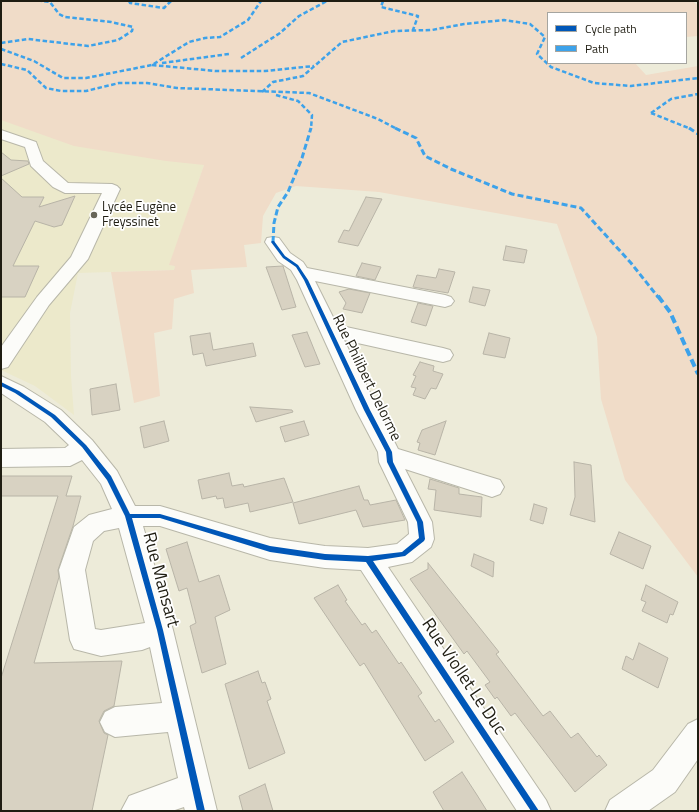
<!DOCTYPE html>
<html>
<head>
<meta charset="utf-8">
<style>
	body { margin:0 }
	#map { position:relative; width:699px; height:812px; overflow:hidden; background:#edebd9; font-family:"Titillium Web",sans-serif }
	canvas { display:block }
	.frame { position:absolute; inset:0; border:2px solid #1f1d12; pointer-events:none }
	.legend { position:absolute; left:547px; top:12px; width:140px; height:52px; box-sizing:border-box; background:#fff; border:1px solid #a5a5a0; margin:0; padding:5px 7px; list-style:none; font-size:12px; color:#1f1d12 }
	.legend li { display:flex; align-items:center; gap:8px; height:20px }
	.legend b { width:20px; border:1px solid #a5a5a0 }
</style>
</head>
<body>
<div id="map">
<canvas width="699" height="812"></canvas>
<div class="frame"></div>
<ul class="legend">
<li><b style="height:5px;background:#0057b8"></b>Cycle path</li>
<li><b style="height:5px;background:#3da2ea"></b>Path</li>
</ul>
</div>
<script>
const ctx = document.querySelector('canvas').getContext('2d');
ctx.lineJoin = 'round';
function fillPath(path, color) { ctx.fillStyle = color; ctx.fill(path, 'evenodd'); }
const poly = rows => new Path2D(rows.map(r => 'M' + r).join(''));
function stroke(path, color, width, dash) { ctx.strokeStyle = color; ctx.lineWidth = width; ctx.lineCap = dash ? 'butt' : 'round'; ctx.setLineDash(dash || []); ctx.stroke(path); }
function drawText(font, color, halo, rows, align = 'center') {
  ctx.font = font + ' "Titillium Web",sans-serif'; ctx.lineWidth = 3.5; ctx.setLineDash([]); ctx.textBaseline = 'middle'; ctx.strokeStyle = halo; ctx.fillStyle = color; for (const [text, x, y, turn = 0] of rows) {
    ctx.save(); ctx.translate(x, y); ctx.rotate((+turn || 0) * Math.PI / 180); ctx.textAlign = isNaN(turn) ? turn : align; if (halo) ctx.strokeText(text, 0, 0); ctx.fillText(text, 0, 0); ctx.restore();
  }
}
const built = poly([
	[1,95,204,165,170,265,175,266,174,270,78,273,70,313,71,376,74,415,35,386,1,370]
]);
const green = poly([
	[1,1,692,1,698,5,698,36,686,37,686,13,548,13,548,63,635,63,646,75,698,66,698,577,625,480,601,399,597,337,557,224,379,192,296,186,276,193,263,216,261,243,244,245,247,267,191,270,194,293,174,299,172,329,154,333,160,396,134,403,111,272,174,270,175,266,169,265,204,165,166,161,74,146,1,120]
]);
const building = poly([
	[1,152,11,160,28,161,29,164,1,176,1,152],
	[1,178,22,197,44,197,39,207,75,196,62,225,54,227,35,221,13,266,39,266,25,297,1,297,1,178],
	[366,197,382,199,358,246,338,242,344,230,349,231,366,197],
	[506,246,527,250,524,263,503,260,506,246],
	[362,263,381,267,375,280,356,276,362,263],
	[283,266,296,307,282,310,266,267,283,266],
	[439,269,455,272,448,293,413,287,417,275,436,278,439,269],
	[473,287,490,290,485,306,469,302,473,287],
	[349,289,370,293,362,313,343,309,346,303,339,292,349,289],
	[418,303,433,306,426,326,411,322,418,303],
	[307,332,320,364,305,367,292,335,307,332],
	[210,333,213,350,253,343,256,356,206,366,203,353,193,355,190,336,210,333],
	[489,333,510,338,505,358,483,354,489,333],
	[420,362,434,366,433,371,443,374,436,389,431,388,425,399,413,395,416,388,411,387,416,376,413,375,420,362],
	[116,384,120,410,92,415,90,389,116,384],
	[250,407,292,410,293,412,256,422,250,407],
	[164,421,169,441,144,448,140,427,164,421],
	[304,421,309,435,285,442,280,427,304,421],
	[446,421,435,455,418,450,420,443,417,442,422,430,446,421],
	[574,462,591,465,595,522,570,515,575,497,574,462],
	[229,473,232,486,243,484,244,487,284,478,293,502,250,512,248,503,225,508,223,498,217,499,216,496,202,499,198,480,229,473],
	[1,476,72,476,66,496,81,496,73,526,58,570,59,577,34,663,122,661,114,706,104,711,99,721,104,733,108,735,92,811,1,811,1,678,58,496,1,496,1,476],
	[430,479,459,488,459,494,482,497,481,517,434,510,436,490,428,489,430,479],
	[359,486,364,500,368,500,370,505,396,500,405,520,363,527,356,510,299,524,293,503,359,486],
	[534,504,547,508,543,524,530,520,534,504],
	[619,532,651,546,643,569,610,554,619,532],
	[187,542,199,582,219,575,230,610,215,617,226,664,202,673,190,626,196,623,187,588,179,591,166,549,187,542],
	[474,554,494,562,493,577,471,566,474,554],
	[428,563,499,652,496,654,543,716,550,711,571,738,578,733,597,757,599,755,607,765,575,792,515,713,511,716,497,697,495,699,485,685,490,682,467,651,464,654,410,579,428,569,428,563],
	[338,585,347,600,345,601,362,625,365,623,372,633,376,630,399,664,401,662,422,693,418,696,435,722,439,719,454,742,425,761,364,663,360,666,314,598,338,585],
	[646,585,678,602,673,615,670,614,667,623,642,611,646,602,641,600,646,585],
	[639,643,668,658,658,688,622,669,626,656,633,660,639,643],
	[258,671,262,683,265,682,271,699,267,701,285,753,249,769,225,684,258,671],
	[462,772,477,795,487,811,444,811,433,792,462,772],
	[265,784,273,811,243,811,239,796,265,784]
]);
const minor = poly([
	[1,130,36,142,43,161,68,183,112,184,117,186,120,189,88,259,49,305,8,367,1,369,1,347,37,297,71,257,102,193,65,193,53,187,31,166,25,147,1,139,1,130],
	[273,237,279,238,290,253,303,262,307,268,445,295,451,297,454,301,451,305,445,307,315,281,337,325,443,348,450,350,453,355,450,360,443,362,344,340,398,449,500,480,504,487,500,494,492,497,405,469,432,522,434,539,431,547,412,562,388,567,546,800,551,811,517,811,361,570,325,568,270,560,160,526,143,526,173,630,217,811,185,811,184,807,172,811,121,811,129,796,178,778,168,732,115,737,105,732,100,722,105,712,115,707,162,703,150,647,142,650,101,656,74,649,70,640,59,570,74,527,89,515,112,509,101,484,82,460,70,466,1,467,1,449,65,448,69,445,45,422,1,393,1,376,24,387,61,410,92,440,117,471,135,506,160,506,270,538,325,546,368,548,397,544,409,534,408,522,379,462,378,452,356,410,297,280,291,270,278,261,265,242,267,238,273,237],
	[119,528,145,623,101,630,95,629,85,570,93,541,104,531,119,528],
	[698,719,698,759,675,792,648,811,605,811,610,800,653,770,688,724,698,719]
]);
const quietFar2 = poly([
	[129,1,130,3,164,8,171,1],
	[383,1,381,7,418,16,413,30],
	[1,43,28,39,88,46,118,40,132,31,133,27,111,22,65,17,59,14,50,2,41,1],
	[1,49,34,61,63,78,86,78,152,65,189,42,205,38,220,37,248,20,261,1],
	[241,58,280,33,299,16,327,1],
	[162,63,229,54],
	[1,64,27,70,46,88,61,91,86,91,119,83,147,83,177,88,309,93,378,119,397,129],
	[152,65,216,71,265,71,314,66],
	[262,92,273,82,303,76,342,42,394,31,432,30,464,24,504,20,530,24,545,37,537,54,551,67,594,83,631,86,698,78],
	[276,95,298,101,312,115,311,129],
	[651,113,671,99,698,94],
	[651,113,691,129]
]);
const quietFar1 = poly([
	[395,128,416,138,425,156,451,169,512,194,581,208,631,263,658,297],
	[689,128,698,134],
	[273,242,274,223,278,207,288,192,302,158,311,128]
]);
const quiet = poly([
	[658,296,670,312,698,374]
]);
const cycleway = poly([
	[272,241,274,241,285,256,298,265,308,280,370,410,392,452,393,462,423,522,425,539,424,541,405,556,373,561,539,811,531,811,366,562,325,560,270,552,160,518,132,518,163,630,205,811,197,811,157,630,125,516,107,480,82,447,51,417,15,393,1,386,1,382,19,391,55,415,86,445,111,476,130,514,160,514,270,546,325,554,368,556,402,552,419,538,417,522,387,462,386,452,364,410,304,280,296,267,283,258,271,242,272,241]
]);
const markers = [
	[94,215,4,"#676558"]
];
const farPoinames = [
	["Lycée Eugène",102,208],
	["Freyssinet",102,223]
];
const streetNames = [
	["Rue Philibert Delorme",366,378,64]
];
const nearStreetnames = [
	["Rue Mansart",160,580,75],
	["Rue Viollet Le Duc",463,677,56]
];
fillPath(built, '#ece9cb');
fillPath(green, '#f0dcc8');
fillPath(building, '#d8d2c2');
stroke(building, '#b8b4a7', 1);
stroke(minor, '#b8b7a9', 2);
fillPath(minor, '#fcfcf9');
stroke(quietFar2, '#3da2ea', 2.5, [4.5, 2.5]);
stroke(quietFar1, '#3da2ea', 3, [6, 3]);
stroke(quiet, '#3da2ea', 4, [8, 4]);
fillPath(cycleway, '#0057b8');
for (const [x, y, r, color] of markers) { const dot = new Path2D(); dot.arc(x, y, r, 0, 2 * Math.PI); ctx.fillStyle = color; ctx.fill(dot); stroke(dot, '#fff', 1.5); }
drawText('13px', '#1f1d12', '#fff', farPoinames, 'left');
drawText('15px', '#1f1d12', '#fff', streetNames);
drawText('18px', '#1f1d12', '#fff', nearStreetnames);
</script>
</body>
</html>
